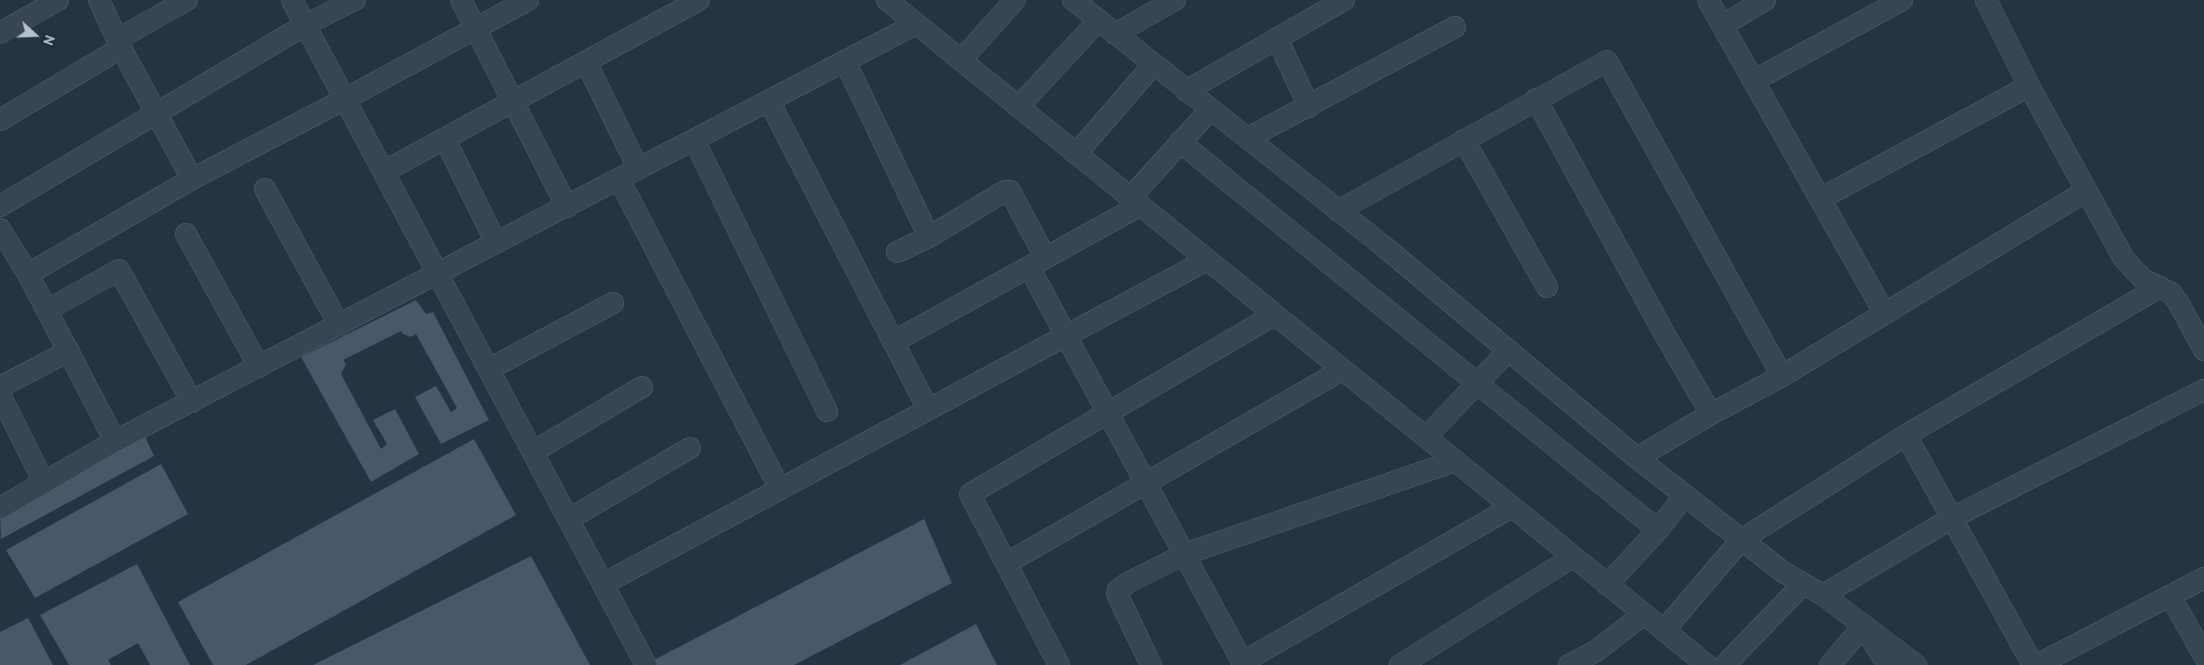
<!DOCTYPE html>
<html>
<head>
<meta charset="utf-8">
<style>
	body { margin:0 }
	#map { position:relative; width:2204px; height:665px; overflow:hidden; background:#233443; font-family:"PT Sans",sans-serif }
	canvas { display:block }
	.north { position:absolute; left:10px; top:10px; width:50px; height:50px; -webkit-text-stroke:4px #1c2a38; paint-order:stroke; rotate:110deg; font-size:14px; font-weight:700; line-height:20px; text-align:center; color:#b4c0cc }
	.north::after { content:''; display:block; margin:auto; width:18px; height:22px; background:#b4c0cc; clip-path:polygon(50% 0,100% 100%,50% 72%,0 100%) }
</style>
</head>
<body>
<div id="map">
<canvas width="2204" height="665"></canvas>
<div class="north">N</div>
</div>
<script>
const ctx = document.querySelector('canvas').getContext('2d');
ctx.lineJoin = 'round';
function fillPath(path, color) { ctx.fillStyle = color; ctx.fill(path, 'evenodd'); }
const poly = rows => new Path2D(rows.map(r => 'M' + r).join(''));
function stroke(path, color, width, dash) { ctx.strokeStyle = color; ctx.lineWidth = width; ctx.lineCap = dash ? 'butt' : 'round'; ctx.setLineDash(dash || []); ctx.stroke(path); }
const building = poly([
	[416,300,426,314,433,312,489,420,441,444,415,397,436,386,451,412,457,408,416,334,411,337,403,334,401,331,343,360,346,364,341,374,381,449,387,444,373,420,395,409,419,454,371,482,301,357],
	[144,434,154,456,1,539,0,513],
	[474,439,516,515,246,665,213,665,178,602],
	[161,464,188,514,35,598,6,550],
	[924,519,952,583,794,665,657,665,654,660],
	[531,556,590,665,313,665],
	[137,564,190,665,150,665,138,643,108,660,111,665,69,665,40,615],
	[28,618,53,665,0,665,0,632],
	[976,624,997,665,900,665]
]);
const minor = poly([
	[99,0,121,48,192,179],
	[292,0,646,665],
	[461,0,567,207],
	[887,0,1707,665],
	[1073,0,1381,244,1637,458,1783,572,1823,595,1916,665],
	[1708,0,1885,314],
	[1986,0,2029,86,2124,259,2144,280,2171,293,2178,302,2204,350],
	[1723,25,1765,0],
	[0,33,58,0],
	[1115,34,1175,0],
	[1277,38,1309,107],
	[118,39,187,0],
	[961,60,1015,0],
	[845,61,929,237,1005,191,1010,191,1045,257],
	[586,62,638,168],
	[1753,81,1902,0],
	[1186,91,1344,0],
	[1536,99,1664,333,1711,414],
	[769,101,928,409],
	[1018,107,1099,20],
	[0,120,121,48],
	[1248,138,1455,27],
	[445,139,496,243],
	[694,140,827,411],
	[1464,140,1547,287],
	[1180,142,1658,530,1607,585],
	[1076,154,1153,65],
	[385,171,699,0],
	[619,179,780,489],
	[265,189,339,325],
	[1130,198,1210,110],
	[1820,199,2029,86],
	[0,206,305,25,355,0],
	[1338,211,1607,61,1782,376],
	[0,229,28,274,115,441],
	[186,234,259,367],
	[897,252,929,237],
	[1029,267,1244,665],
	[28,274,192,179,345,99,528,0],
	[47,310,119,270,192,402],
	[893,342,1139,206],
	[489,369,613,303],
	[0,387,69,351],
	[0,394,44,483],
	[1906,435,2033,665],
	[1426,437,1508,351],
	[533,452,642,387],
	[1637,458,1711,414,1782,376,2086,191],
	[0,508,115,441,916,24],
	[569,519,690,448],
	[1658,530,1685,495],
	[1007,563,1342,370],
	[603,584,1207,260],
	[1823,595,1952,518,2204,390],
	[2171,597,2204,656],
	[1665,629,1741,540,1906,435,2160,287],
	[1243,662,1512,507],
	[1059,665,970,494,1274,315],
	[1151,665,1117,594,1118,590,1129,582,1185,554,1455,461],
	[1400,665,1573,557],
	[1569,665,1596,651,1644,614],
	[1725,665,1803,584],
	[1830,665,1863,626,1888,665],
	[2037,665,2204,578]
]);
fillPath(building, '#475869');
stroke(minor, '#55636f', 22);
stroke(minor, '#384552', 21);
</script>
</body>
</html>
